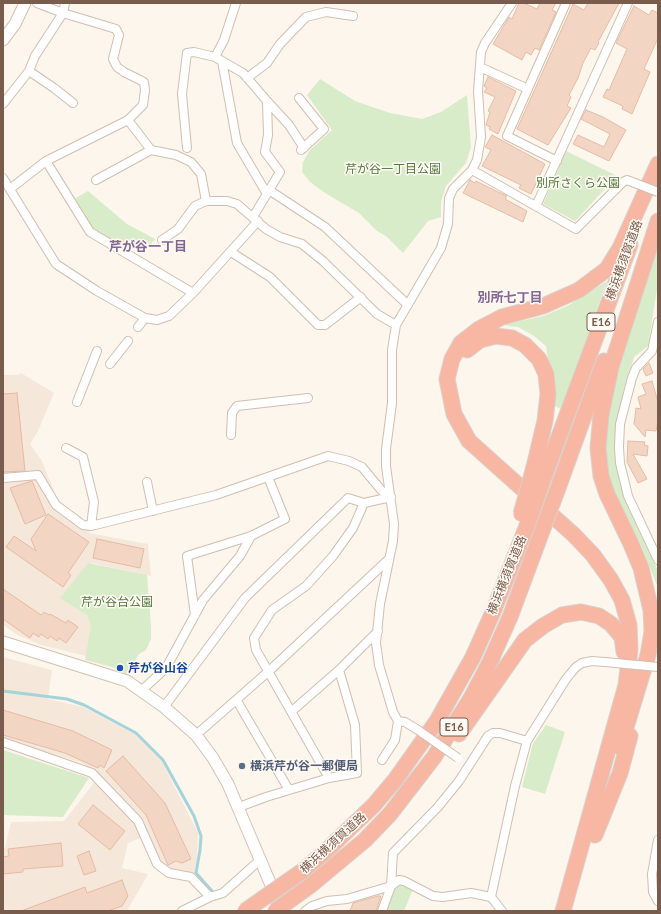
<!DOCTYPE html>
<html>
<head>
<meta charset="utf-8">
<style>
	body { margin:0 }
	#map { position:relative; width:661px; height:914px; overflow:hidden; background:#fdf6ec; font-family:Lato,sans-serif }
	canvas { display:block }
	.frame { position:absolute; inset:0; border:4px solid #7a5c4d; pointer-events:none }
</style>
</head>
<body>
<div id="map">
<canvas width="661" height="914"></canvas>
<div class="frame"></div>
</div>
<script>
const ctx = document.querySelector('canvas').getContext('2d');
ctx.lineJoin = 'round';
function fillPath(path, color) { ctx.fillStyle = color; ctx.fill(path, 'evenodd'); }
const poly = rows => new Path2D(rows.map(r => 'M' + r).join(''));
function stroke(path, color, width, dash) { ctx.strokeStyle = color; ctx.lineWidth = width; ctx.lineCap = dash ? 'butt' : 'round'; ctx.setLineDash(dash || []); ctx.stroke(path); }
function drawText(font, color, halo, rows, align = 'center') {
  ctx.font = font + ' Lato,"Noto Sans JP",sans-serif'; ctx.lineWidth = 3; ctx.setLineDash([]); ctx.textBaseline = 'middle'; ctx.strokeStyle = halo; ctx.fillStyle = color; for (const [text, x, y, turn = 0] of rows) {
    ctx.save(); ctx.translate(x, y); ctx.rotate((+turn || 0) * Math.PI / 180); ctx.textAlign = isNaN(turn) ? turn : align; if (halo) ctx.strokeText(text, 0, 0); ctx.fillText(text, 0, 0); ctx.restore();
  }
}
const residential = poly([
	[21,373,54,393,38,431,30,444,42,461,59,504,84,522,89,523,89,533,148,544,151,576,91,563,70,593,84,606,92,627,90,657,41,645,18,635,3,625,3,375,18,375],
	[3,657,52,670,48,699,83,707,136,735,161,760,198,833,197,859,194,873,172,869,165,865,158,856,148,835,128,843,122,868,148,874,127,911,3,911,3,848,5,848,11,822,64,821,100,775,82,763,3,739]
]);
const green = poly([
	[320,79,355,101,390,113,422,119,441,112,467,95,471,147,466,163,446,186,441,202,441,217,428,221,403,253,386,236,377,231,359,213,325,193,310,182,302,172,303,162,310,150,332,130,307,95],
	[566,151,617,176,575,221,543,204],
	[88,191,127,224,155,239,145,251,131,241,127,249,94,230,74,199],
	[658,247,658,283,648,346,634,357,624,389,616,431,624,496,658,571,658,588,640,543,635,534,627,528,610,490,603,455,611,390,644,283,652,266],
	[607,281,561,409,555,406,546,346,534,336,518,327,502,325,544,316,569,305],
	[88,563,147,575,151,625,151,639,146,650,139,654,127,674,112,667,85,660,91,626,87,615,60,598],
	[546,725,565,732,545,794,522,787,533,743],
	[3,750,89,778,63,817,3,815],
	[400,884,413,889,404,911,385,911,393,888]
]);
const stream = poly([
	[3,691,67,699,84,705,136,733,163,760,194,816,201,836,200,850,196,873,212,891]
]);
const building = poly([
	[519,3,524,3,537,9,540,3,556,3,552,10,556,12,539,50,535,48,531,55,526,52,522,60,493,44,509,17,512,19,519,3],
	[588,3,619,3,598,42,599,43,595,50,591,48,583,63,578,78,569,95,571,97,567,106,571,108,548,145,517,129,573,4,584,10,588,3],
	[634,6,649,15,652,10,658,13,658,38,644,69,650,72,632,114,622,109,623,106,603,97,607,89,609,90,627,49,616,43,634,6],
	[488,77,516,91,498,134,489,129,490,127,486,125,490,112,488,111,495,97,484,92,487,88,484,86,488,77],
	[586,110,603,117,626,130,609,161,573,144,578,135,604,147,610,134,581,119,586,110],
	[492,135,545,164,531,194,519,188,521,185,482,166,491,150,485,147,492,135],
	[470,180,475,183,476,181,498,192,507,196,505,199,527,211,523,222,463,193,470,180],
	[649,363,653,373,646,376,643,369,649,363],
	[652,381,658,402,658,420,656,431,646,430,645,437,634,424,635,417,636,408,641,409,638,397,646,394,642,384,652,381],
	[17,393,25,471,3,472,3,394,17,393],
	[628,441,645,442,644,445,648,446,647,456,633,454,647,479,638,483,627,462,628,441],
	[32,481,46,515,25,524,10,488,32,481],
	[48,514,89,542,68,573,71,575,63,587,6,547,14,536,36,551,31,539,48,514],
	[97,539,144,549,140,568,93,558,97,539],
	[3,589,41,615,44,612,49,615,50,614,66,623,68,620,78,627,66,643,59,638,57,641,50,636,48,639,41,634,39,637,33,633,30,638,3,619,3,589],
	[3,710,73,731,112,750,104,768,100,765,98,768,65,753,3,735,3,710],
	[123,756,165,803,191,859,182,863,176,861,168,865,146,815,106,771,123,756],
	[93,805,125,831,110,850,78,824,93,805],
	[61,843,63,866,23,869,23,872,3,874,3,857,9,856,8,849,61,843],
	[89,851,96,871,84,875,77,856,89,851],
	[122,880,128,896,122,906,108,911,21,911,85,887,87,893,122,880],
	[378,896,381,896,376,911,350,911,353,903,378,896]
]);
const street = poly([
	[37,3,63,13,116,29,119,35,113,59,117,67,124,72,144,82,145,90,143,105,128,120],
	[215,57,224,40,236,3],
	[222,61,237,143,267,194],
	[480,67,528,89],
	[29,71,54,88,73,103],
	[247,78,267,63,280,44,306,17,326,12,353,16],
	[299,98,324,129,301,150],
	[267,101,289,125,304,148],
	[3,104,29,71,35,56,63,13,65,3],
	[187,148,182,94,187,53,194,52,215,57,243,73,267,101,268,135,265,152,280,172,253,217],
	[46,161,90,232,193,293],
	[557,161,507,136,566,3],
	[472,170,576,229,623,182],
	[3,178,56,264,97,291,145,318,157,320,169,316,193,293,258,221],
	[96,180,151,150,176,155,191,162,201,174,206,201],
	[10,189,46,161,128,120,151,150],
	[269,190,325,227,408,305],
	[536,206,628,3],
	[162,240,178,229,195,206,206,201,227,201,237,204,266,229,280,237,302,244,323,261,377,314,396,325],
	[231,252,270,277,318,325,325,325,361,297],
	[658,322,652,351,636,368,632,378,620,424,619,447,620,463,628,496,658,560],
	[138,327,145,318],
	[110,364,128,341],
	[77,402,97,351],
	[231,435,232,413,237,406,308,398],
	[66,448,83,457,94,502,91,526],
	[3,478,38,475,56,505,83,525,91,526,216,495,328,456,349,461,362,467,382,491,391,497],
	[147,482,153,511],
	[195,615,187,556,251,536,285,519,268,477],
	[141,691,166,668,203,600,240,556,251,536],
	[237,701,289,790],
	[164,707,245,598,348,498,364,503,391,497],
	[292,711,339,670,378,631],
	[398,721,405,722,418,730],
	[196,735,269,671,389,559],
	[527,741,566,679,576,667,582,663,592,661,605,662],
	[3,742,92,773,138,821,157,864,169,873,191,877,210,897,223,893,261,859],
	[382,760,395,740,398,721,393,712,379,665,376,643,380,604,393,541,394,524,386,466,386,449,392,403,392,350,396,325,441,248,448,224,449,198,453,189,472,170,477,160,481,137,478,91,481,52,485,43,512,3],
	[329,778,256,650,254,638,272,610,306,586,333,556,353,528,364,503],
	[239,807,266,797,329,778,357,773,355,725,339,670],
	[658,840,652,874,653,892,658,901],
	[182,911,210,897],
	[305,911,312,906,327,901,347,899,391,886,399,880,404,881,433,896,443,897,471,893,491,897],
	[382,911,391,886,393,853,438,807,459,781,488,736,493,733,500,733,527,741,515,786,491,897,502,911]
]);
const secondary = poly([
	[3,40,15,24,25,3],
	[3,642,127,681,164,707,196,735,213,758,228,784,282,911]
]);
const highway = poly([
	[467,350,480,340,496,336,512,338,525,345,539,359,546,374,548,394,545,421,534,467],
	[544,477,630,245],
	[558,488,604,361],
	[459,734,525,640,543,626,562,615,581,612,599,616,611,624,622,637,624,652],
	[620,747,648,655,652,632,651,610,641,568,631,544,607,494,601,476,598,448,601,415,611,367,658,221],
	[595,835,620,773,630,736],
	[301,872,324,853,374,805,395,780,437,721,473,657,493,612,528,523],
	[311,885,365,840,390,814,434,757,471,698,489,664,510,617,542,531],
	[563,911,626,685,630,650,629,625,622,600,611,580,593,555,574,535,469,441,454,414,447,379,452,359,461,343,479,329,502,317,543,306,579,290,607,269,620,248,658,164]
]);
const streetBridge = poly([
	[623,182,627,180,658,192],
	[605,662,658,667],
	[418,730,458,758]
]);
const highwayBridge = poly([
	[521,514,534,467],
	[528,523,544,477],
	[542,531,558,488],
	[245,911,301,872],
	[275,911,311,885]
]);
const markers = [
	[120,668,4,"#1a4fb4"],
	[242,766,4,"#5c6f8a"]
];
const shields = [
	[601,322,28],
	[454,727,28]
];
const shieldNames = [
	["E16",601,322],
	["E16",454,727]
];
const parkNames = [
	["芹が谷一丁目公園",393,169],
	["別所さくら公園",578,183],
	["芹が谷台公園",117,602]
];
const streetNames = [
	["横浜横須賀道路",624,260,-70],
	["横浜横須賀道路",507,575,-68],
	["横浜横須賀道路",333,843,-42]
];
const transitNames = [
	["芹が谷山谷",128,668]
];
const serviceNames = [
	["横浜芹が谷一郵便局",250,766]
];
const neighbourhoodNames = [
	["芹が谷一丁目",148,247],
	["別所七丁目",510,298]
];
fillPath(residential, '#f5e8da');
fillPath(green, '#d8ecc9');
stroke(stream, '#a5d3da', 3);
fillPath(building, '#f3d5c3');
stroke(building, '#e6bba3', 1);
stroke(street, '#d1beb0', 10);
stroke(secondary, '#d6c0b0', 13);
stroke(highway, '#dad1cd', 17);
stroke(street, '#fff', 8);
stroke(secondary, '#fff', 11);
stroke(highway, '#f7b7a3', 15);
stroke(streetBridge, '#d1beb0', 10, []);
stroke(highwayBridge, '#dad1cd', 17, []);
stroke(streetBridge, '#fff', 8);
stroke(highwayBridge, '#f7b7a3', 15);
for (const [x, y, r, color] of markers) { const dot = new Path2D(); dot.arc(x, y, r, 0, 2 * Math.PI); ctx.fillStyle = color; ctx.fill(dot); stroke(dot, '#fffaf3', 1.5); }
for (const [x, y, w] of shields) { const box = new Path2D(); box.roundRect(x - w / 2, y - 9, w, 18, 3); ctx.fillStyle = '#fffaf3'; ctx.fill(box); stroke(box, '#7a5c4d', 1); }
drawText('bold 11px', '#7a5c4d', null, shieldNames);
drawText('12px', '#537a41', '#fffaf3', parkNames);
drawText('12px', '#7a5c4d', '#fffaf3', streetNames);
drawText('bold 12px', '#164399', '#fffaf3', transitNames, 'left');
drawText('bold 12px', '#4e5e75', '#fffaf3', serviceNames, 'left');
drawText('bold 13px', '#846695', '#fffaf3', neighbourhoodNames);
</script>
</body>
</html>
